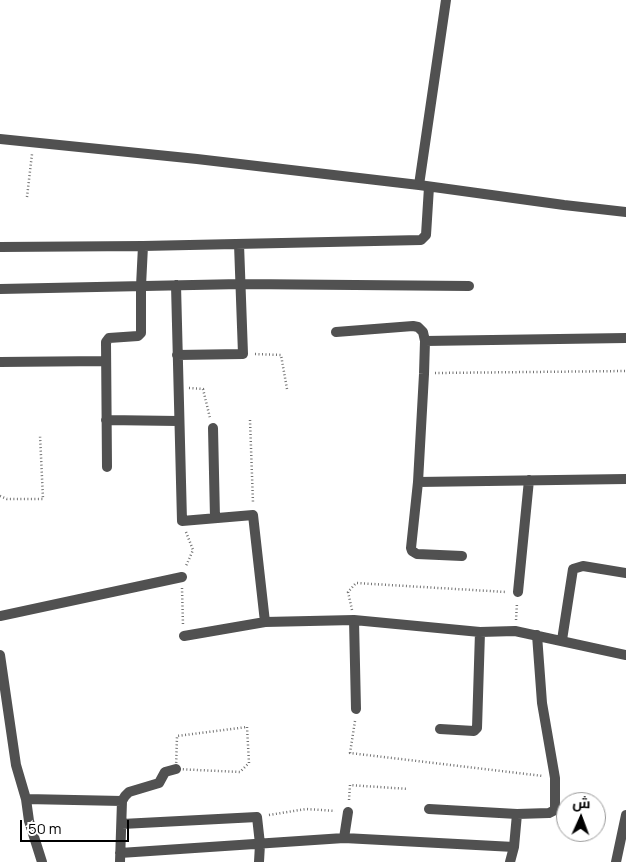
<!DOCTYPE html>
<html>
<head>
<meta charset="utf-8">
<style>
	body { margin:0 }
	#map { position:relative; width:626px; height:862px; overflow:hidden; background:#fff; font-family:Manrope,Cairo,sans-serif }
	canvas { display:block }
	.north { position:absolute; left:556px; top:792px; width:50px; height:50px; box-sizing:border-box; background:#fff; border:1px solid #999; border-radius:50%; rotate:2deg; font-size:14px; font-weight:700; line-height:20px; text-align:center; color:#000 }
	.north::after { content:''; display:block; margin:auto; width:18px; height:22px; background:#000; clip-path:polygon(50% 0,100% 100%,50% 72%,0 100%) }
	.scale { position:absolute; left:20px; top:820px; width:109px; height:22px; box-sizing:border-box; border:2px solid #000; border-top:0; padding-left:6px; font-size:15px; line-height:18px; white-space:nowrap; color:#000; -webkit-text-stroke:4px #fff; paint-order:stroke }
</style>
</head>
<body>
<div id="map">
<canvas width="626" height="862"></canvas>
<div class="north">ش</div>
<div class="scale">50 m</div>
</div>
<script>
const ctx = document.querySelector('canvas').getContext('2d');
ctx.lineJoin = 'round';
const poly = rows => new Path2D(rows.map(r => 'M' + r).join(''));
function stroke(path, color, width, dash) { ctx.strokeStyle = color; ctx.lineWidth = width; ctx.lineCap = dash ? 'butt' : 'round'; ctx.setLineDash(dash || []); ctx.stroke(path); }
const path = poly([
	[27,197,32,154],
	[255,354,281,355,287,389],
	[435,373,626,371],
	[189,388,203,389,210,418],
	[250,420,253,503],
	[0,496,7,499,43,499,40,435],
	[186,532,193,550,186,566],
	[182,588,183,625],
	[352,610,348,592,356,583,506,592],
	[516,620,517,603],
	[355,721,350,753,543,776],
	[247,727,249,763,240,772,176,769,177,736,247,727],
	[349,800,350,785,408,789],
	[269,815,306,809,335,811]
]);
const street = poly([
	[0,139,197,159,419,185,564,205,626,212],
	[419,185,446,0],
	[0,247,143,246,421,240,426,235,429,187],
	[176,285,182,521,253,515,265,622],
	[0,289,241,284,469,286],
	[336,332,413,326,418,327,423,332,425,341,424,374,418,482,411,548,412,551,417,554,462,556],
	[425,341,626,338],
	[177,355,243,354,239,244],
	[0,362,106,361],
	[106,420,178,421],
	[213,428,215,518],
	[107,467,106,342,109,338,138,336,141,333,141,286,143,246],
	[418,482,626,479],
	[518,592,529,480],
	[0,616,182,577],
	[354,620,356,709],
	[184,636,265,622,354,620,480,632,515,631,626,655],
	[562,640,573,569,583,566,626,573],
	[0,655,16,765,26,799,29,821,42,862],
	[440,729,474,731,477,728,480,632],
	[26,799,122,801],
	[429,809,517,814,549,813,555,810,555,778,542,703,537,635],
	[122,824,257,817,260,844,259,862],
	[344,838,348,812],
	[120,853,344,838,514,847],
	[120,862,122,801,125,796,129,792,159,783,165,772,176,769],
	[510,862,514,847,517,814],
	[616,862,626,815]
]);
stroke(path, '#737373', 2.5, [1, 2.5]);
stroke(street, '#515151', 10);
</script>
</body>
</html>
